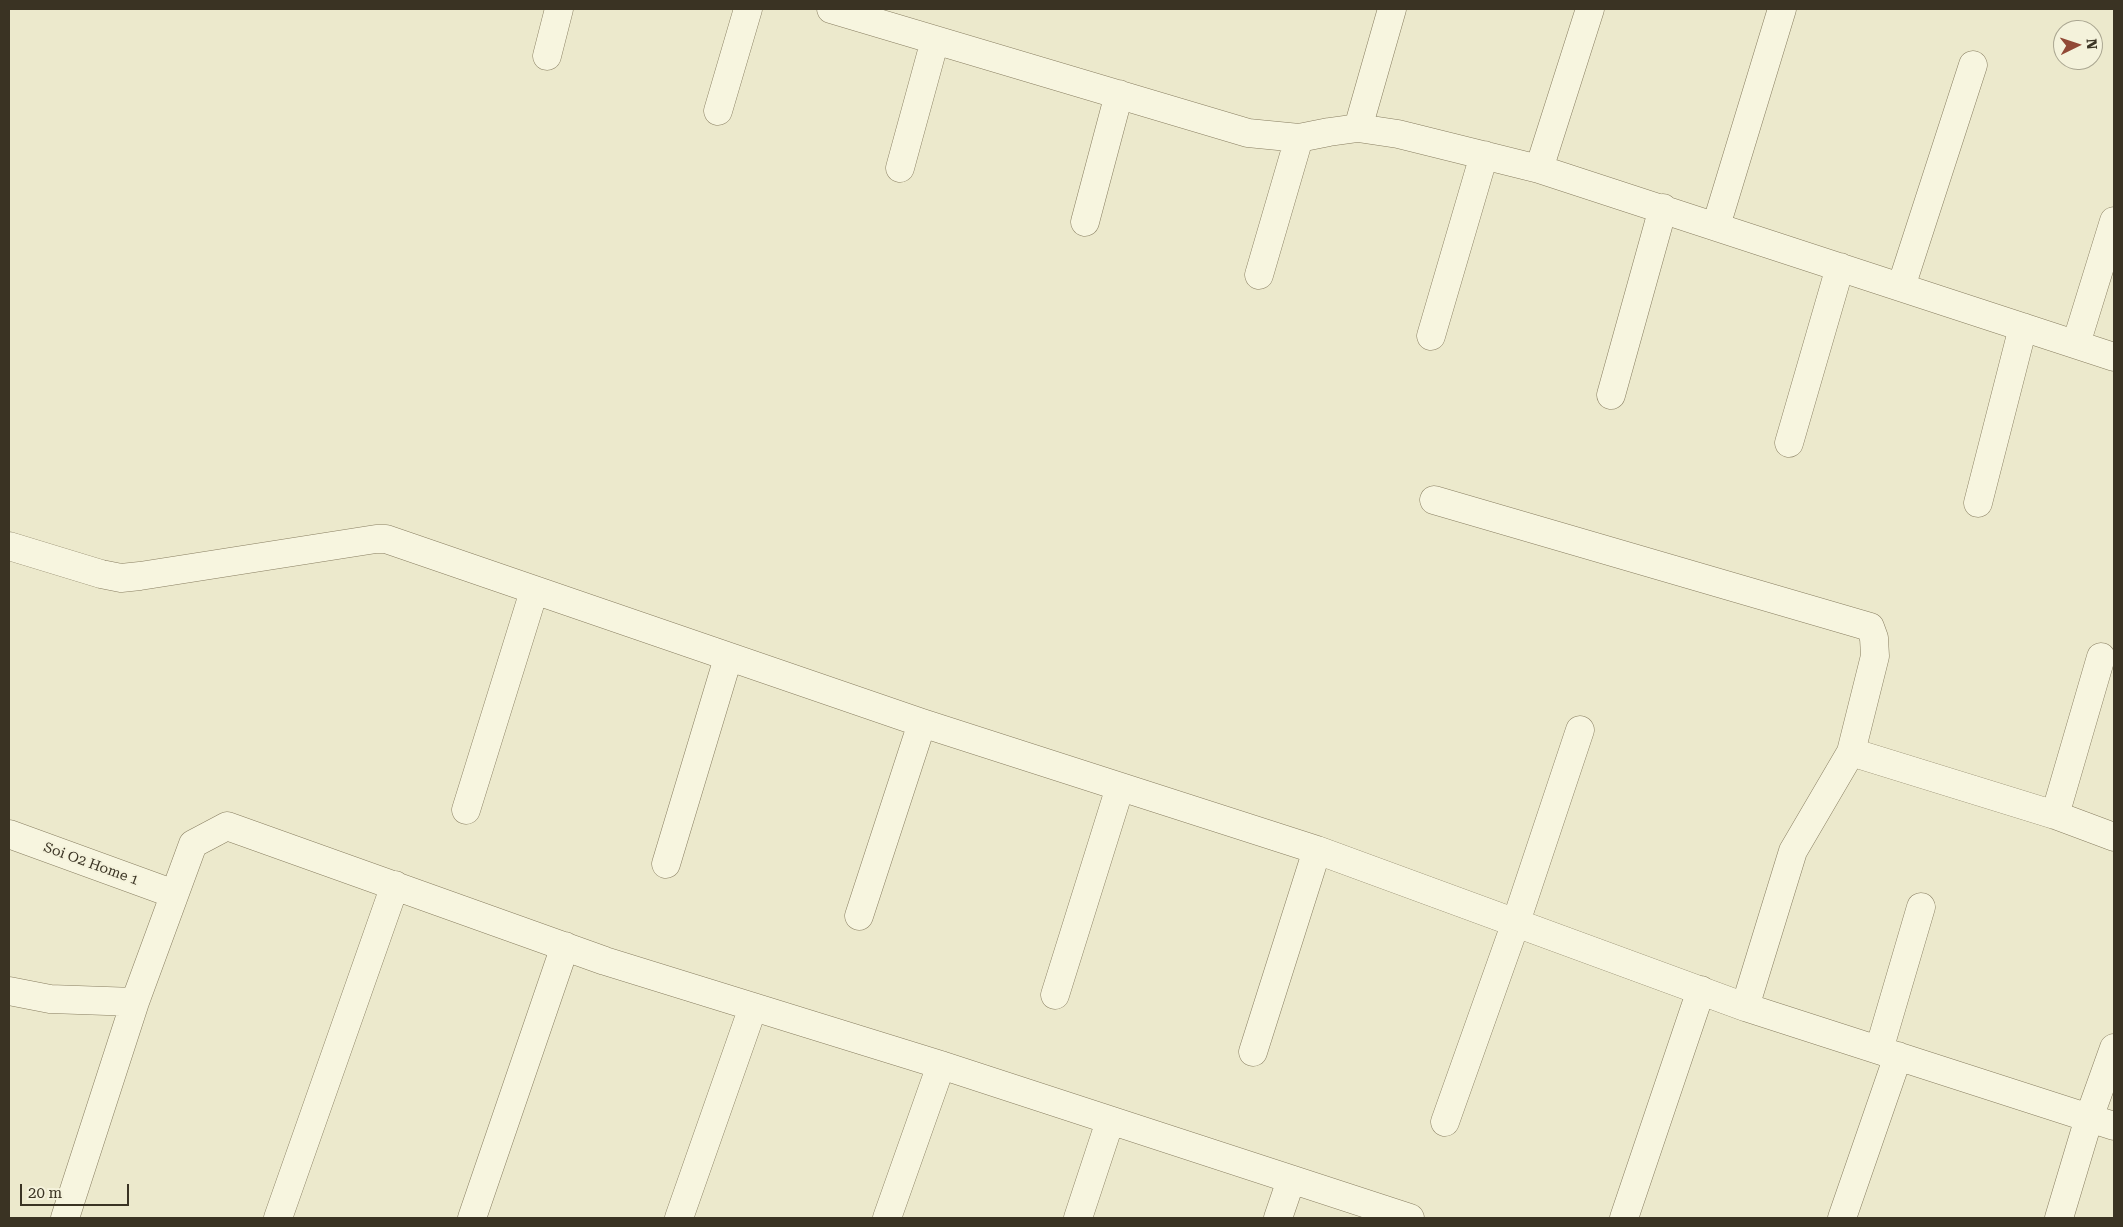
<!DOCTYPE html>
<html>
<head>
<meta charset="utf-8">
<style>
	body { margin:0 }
	#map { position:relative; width:2123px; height:1227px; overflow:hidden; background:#ece9cc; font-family:"Roboto Serif",serif }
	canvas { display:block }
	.frame { position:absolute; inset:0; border:10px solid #3a3323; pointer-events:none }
	.north { position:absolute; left:2053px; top:20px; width:50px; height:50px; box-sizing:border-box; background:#f4f2db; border:1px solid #aaa691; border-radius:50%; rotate:86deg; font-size:14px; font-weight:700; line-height:20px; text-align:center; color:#3a3323 }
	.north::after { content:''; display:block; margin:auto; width:18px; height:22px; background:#914936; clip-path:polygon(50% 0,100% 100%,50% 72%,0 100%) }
	.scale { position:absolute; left:20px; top:1184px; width:109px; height:22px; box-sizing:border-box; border:2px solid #3a3323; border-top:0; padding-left:6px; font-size:15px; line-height:18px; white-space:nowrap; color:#3a3323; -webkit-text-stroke:4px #f4f2db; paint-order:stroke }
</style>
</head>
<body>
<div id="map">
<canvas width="2123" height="1227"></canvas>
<div class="frame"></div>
<div class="north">N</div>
<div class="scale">20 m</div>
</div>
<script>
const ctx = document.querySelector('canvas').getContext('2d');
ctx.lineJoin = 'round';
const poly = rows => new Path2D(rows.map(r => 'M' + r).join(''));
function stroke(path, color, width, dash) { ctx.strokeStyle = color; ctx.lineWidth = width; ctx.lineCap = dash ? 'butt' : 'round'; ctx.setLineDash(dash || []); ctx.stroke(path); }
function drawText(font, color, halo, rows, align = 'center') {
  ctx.font = font + ' "Roboto Serif",serif'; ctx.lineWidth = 4; ctx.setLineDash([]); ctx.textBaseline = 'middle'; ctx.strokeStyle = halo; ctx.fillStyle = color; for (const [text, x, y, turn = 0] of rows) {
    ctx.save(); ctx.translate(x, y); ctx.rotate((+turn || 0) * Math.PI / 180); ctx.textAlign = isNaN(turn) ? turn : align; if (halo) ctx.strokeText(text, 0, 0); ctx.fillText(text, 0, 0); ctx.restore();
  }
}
const street = poly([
	[831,9,1248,133,1299,138,1329,132,1358,128,1398,134,1539,169,2114,357],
	[547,56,559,9],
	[718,111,748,9],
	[1358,128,1392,9],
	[900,168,935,40],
	[1539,169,1590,9],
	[1085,222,1119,94],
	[1716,226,1782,9],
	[1259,275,1299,138],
	[1901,287,1973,65],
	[1431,336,1484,155],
	[2076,344,2114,221],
	[1611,395,1663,208],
	[1789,443,1840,267],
	[1434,500,1870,627,1874,638,1875,656,1851,752,1793,851,1745,1007],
	[1978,503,2023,327],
	[9,546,101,574,121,578,140,576,376,539,386,539,922,723,1317,850,1745,1007,2114,1126],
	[1851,752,2055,815,2114,837],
	[466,810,534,591],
	[2055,815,2101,657],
	[9,834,174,894],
	[666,864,728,658],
	[859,916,922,723],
	[9,991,50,999,135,1002,193,844,227,826,605,961,941,1065,1410,1218],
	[1055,995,1120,787],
	[1879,1050,1921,907],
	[1253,1052,1317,850],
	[1445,1122,1516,922,1580,730],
	[65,1218,135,1002],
	[278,1218,395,885],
	[472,1218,565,946],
	[679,1218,753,1007],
	[887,1218,941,1065],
	[1078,1218,1110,1121],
	[1278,1218,1291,1180],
	[1624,1218,1701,990],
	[1842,1218,1898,1056],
	[2059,1218,2089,1118,2114,1048]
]);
const streetNames = [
	["Soi O2 Home 1",91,864,20]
];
stroke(street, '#887e61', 29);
stroke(street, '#f7f5df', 28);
drawText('14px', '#3a3323', '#f4f2db', streetNames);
</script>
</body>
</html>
